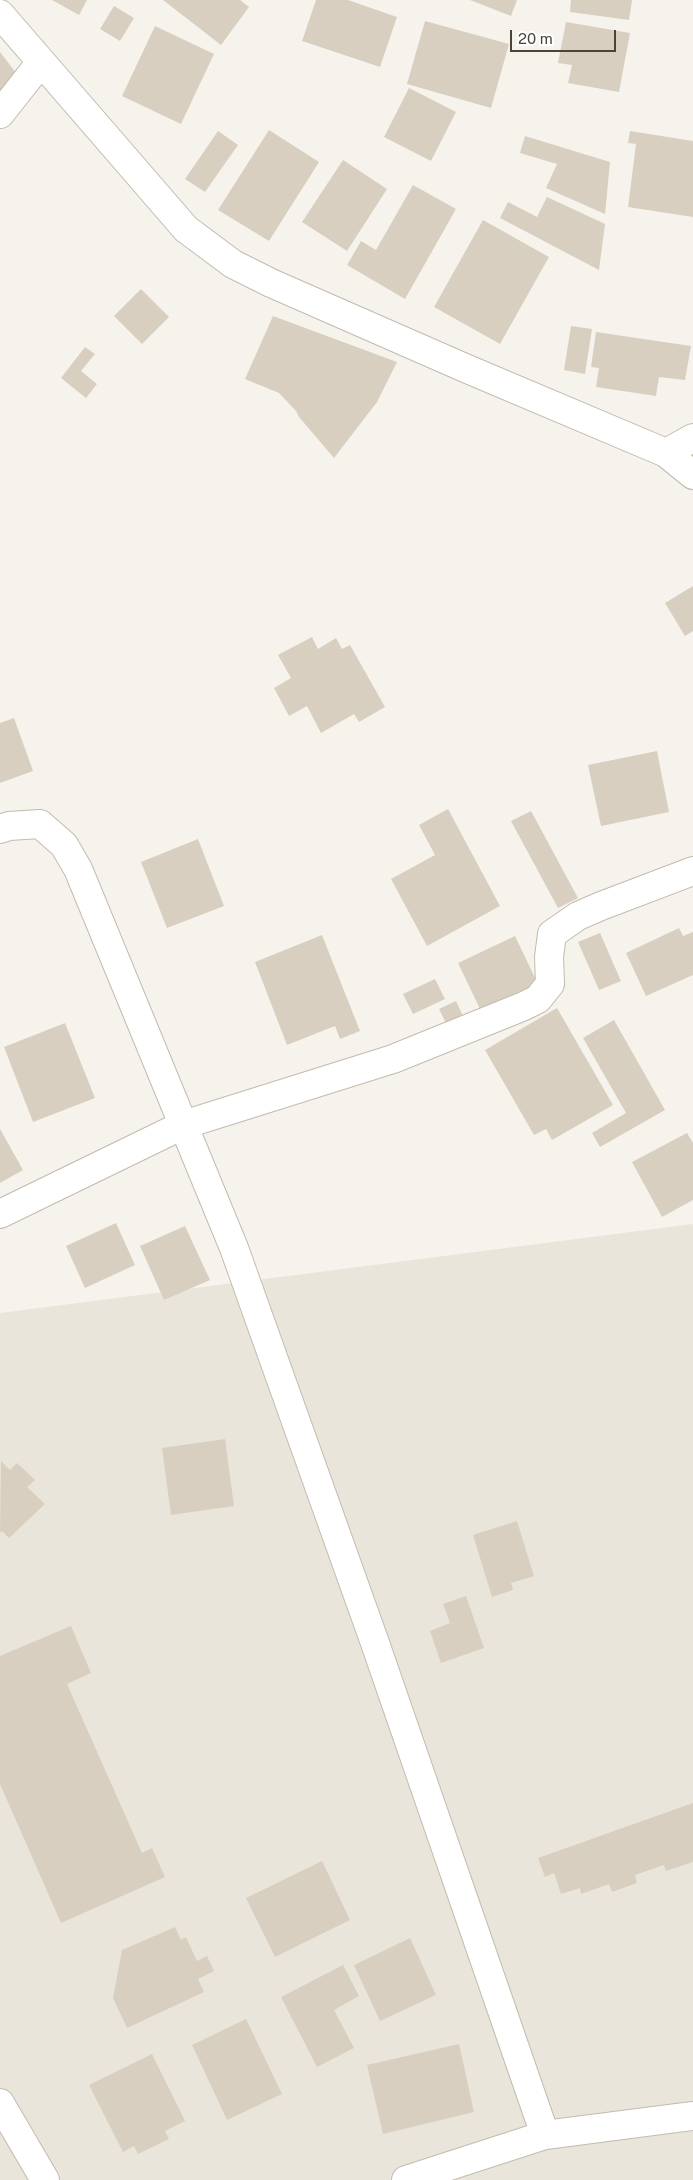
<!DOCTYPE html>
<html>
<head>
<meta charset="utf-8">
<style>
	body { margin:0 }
	#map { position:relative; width:693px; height:2180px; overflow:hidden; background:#f6f3ec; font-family:"Public Sans",sans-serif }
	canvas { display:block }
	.scale { position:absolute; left:510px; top:30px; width:106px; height:22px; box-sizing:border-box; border:2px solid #4b4439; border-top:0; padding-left:6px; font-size:15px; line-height:18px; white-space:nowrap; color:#4b4439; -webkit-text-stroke:4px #fff; paint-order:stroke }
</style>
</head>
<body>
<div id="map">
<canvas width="693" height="2180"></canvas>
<div class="scale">20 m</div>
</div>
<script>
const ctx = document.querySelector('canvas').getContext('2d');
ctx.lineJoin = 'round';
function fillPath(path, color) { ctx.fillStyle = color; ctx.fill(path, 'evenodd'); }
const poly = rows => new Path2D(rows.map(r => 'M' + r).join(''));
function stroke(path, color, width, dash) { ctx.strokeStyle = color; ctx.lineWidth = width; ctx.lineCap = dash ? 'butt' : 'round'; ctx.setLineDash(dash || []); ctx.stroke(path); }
const residential = poly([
	[693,1224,693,2180,0,2180,0,1313]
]);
const building = poly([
	[52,0,87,0,79,15],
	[163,0,240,0,249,7,221,45],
	[316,0,348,0,397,17,380,67,302,41],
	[470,0,517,0,511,16],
	[571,0,632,0,629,20,570,12],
	[114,6,134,18,120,41,100,29],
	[425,21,509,44,491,108,407,84],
	[566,22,630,33,619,92,568,83,572,65,558,63],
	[155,26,214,54,181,124,122,96],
	[0,52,23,82,0,100],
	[409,88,456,112,431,161,384,137],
	[269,130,319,162,269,241,218,210],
	[218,131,238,145,205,192,185,179],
	[630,131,693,141,693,217,628,207,636,144,628,143],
	[525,136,610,162,605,214,546,188,557,164,520,153],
	[343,160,387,189,347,251,302,222],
	[413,185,456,209,405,299,347,265,361,241,376,250],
	[547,197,605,224,599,270,500,218,508,202,537,217],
	[483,220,549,257,500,344,434,307],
	[141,289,169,317,142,344,114,316],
	[273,316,397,362,377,402,334,458,299,417,296,411,279,393,245,379],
	[571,326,592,329,585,374,564,370],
	[596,332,691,346,685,380,659,377,656,396,596,387,599,368,591,367],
	[85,347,95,354,81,371,97,384,86,398,61,378],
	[693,586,693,631,685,636,665,603],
	[312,637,318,649,336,638,342,649,350,645,385,707,359,722,354,714,321,733,307,706,289,716,274,688,291,678,278,655],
	[14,718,33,771,0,783,0,723],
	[657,751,669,812,601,826,588,765],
	[448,809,500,906,427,946,391,879,435,855,419,825],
	[531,811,578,898,558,908,511,821],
	[198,839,224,906,167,928,141,862],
	[679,928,683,936,693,932,693,975,646,996,626,953],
	[600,933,621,981,599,990,578,942],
	[322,935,360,1031,340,1039,335,1026,287,1045,255,962],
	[515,936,538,984,481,1011,458,963],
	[435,979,445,999,413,1014,403,994],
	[456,1001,463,1016,446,1023,439,1009],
	[557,1008,613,1105,552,1140,546,1129,534,1135,485,1050],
	[614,1020,665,1110,600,1147,592,1133,626,1113,583,1038],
	[65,1023,95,1098,33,1122,4,1047],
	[0,1129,23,1170,0,1183],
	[687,1133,693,1143,693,1200,662,1217,632,1162],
	[116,1223,135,1265,85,1288,66,1246],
	[185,1226,210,1280,164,1300,140,1246],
	[225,1439,234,1506,171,1515,162,1448],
	[1,1461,10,1470,17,1463,35,1480,27,1487,45,1504,9,1538,2,1531,0,1533],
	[517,1521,534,1576,511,1583,513,1590,492,1597,473,1535],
	[466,1596,484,1648,441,1663,430,1631,450,1623,443,1604],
	[71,1626,91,1673,67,1684,142,1853,152,1848,165,1877,61,1923,0,1784,0,1656],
	[693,1803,693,1862,666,1871,664,1865,635,1875,637,1883,612,1892,609,1884,581,1894,580,1888,561,1894,554,1873,545,1877,538,1858],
	[322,1861,350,1920,275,1957,246,1898],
	[175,1927,181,1940,186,1937,197,1961,207,1956,214,1971,198,1979,204,1992,127,2028,113,1998,122,1950],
	[410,1938,436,1995,380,2021,354,1965],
	[343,1965,359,1996,334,2010,354,2048,317,2067,281,1997],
	[246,2019,282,2094,227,2120,192,2045],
	[459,2044,474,2112,383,2134,367,2065],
	[152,2054,185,2121,165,2131,169,2139,138,2154,134,2146,123,2152,89,2085]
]);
const street = poly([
	[0,14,186,229,233,264,271,283,465,368,666,453,693,475],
	[0,114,41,62],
	[666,453,693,438],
	[0,829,9,826,40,824,64,845,78,869,234,1248,375,1643,545,2135],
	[0,1214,183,1125,393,1059,524,1006,538,999,550,984,549,957,552,934,578,916,601,906,693,871],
	[0,2103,45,2180],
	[406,2180,545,2135,693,2116]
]);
fillPath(residential, '#eae5da');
fillPath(building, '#d8cfc1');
stroke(street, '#c2bbae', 30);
stroke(street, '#fff', 28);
</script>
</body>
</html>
